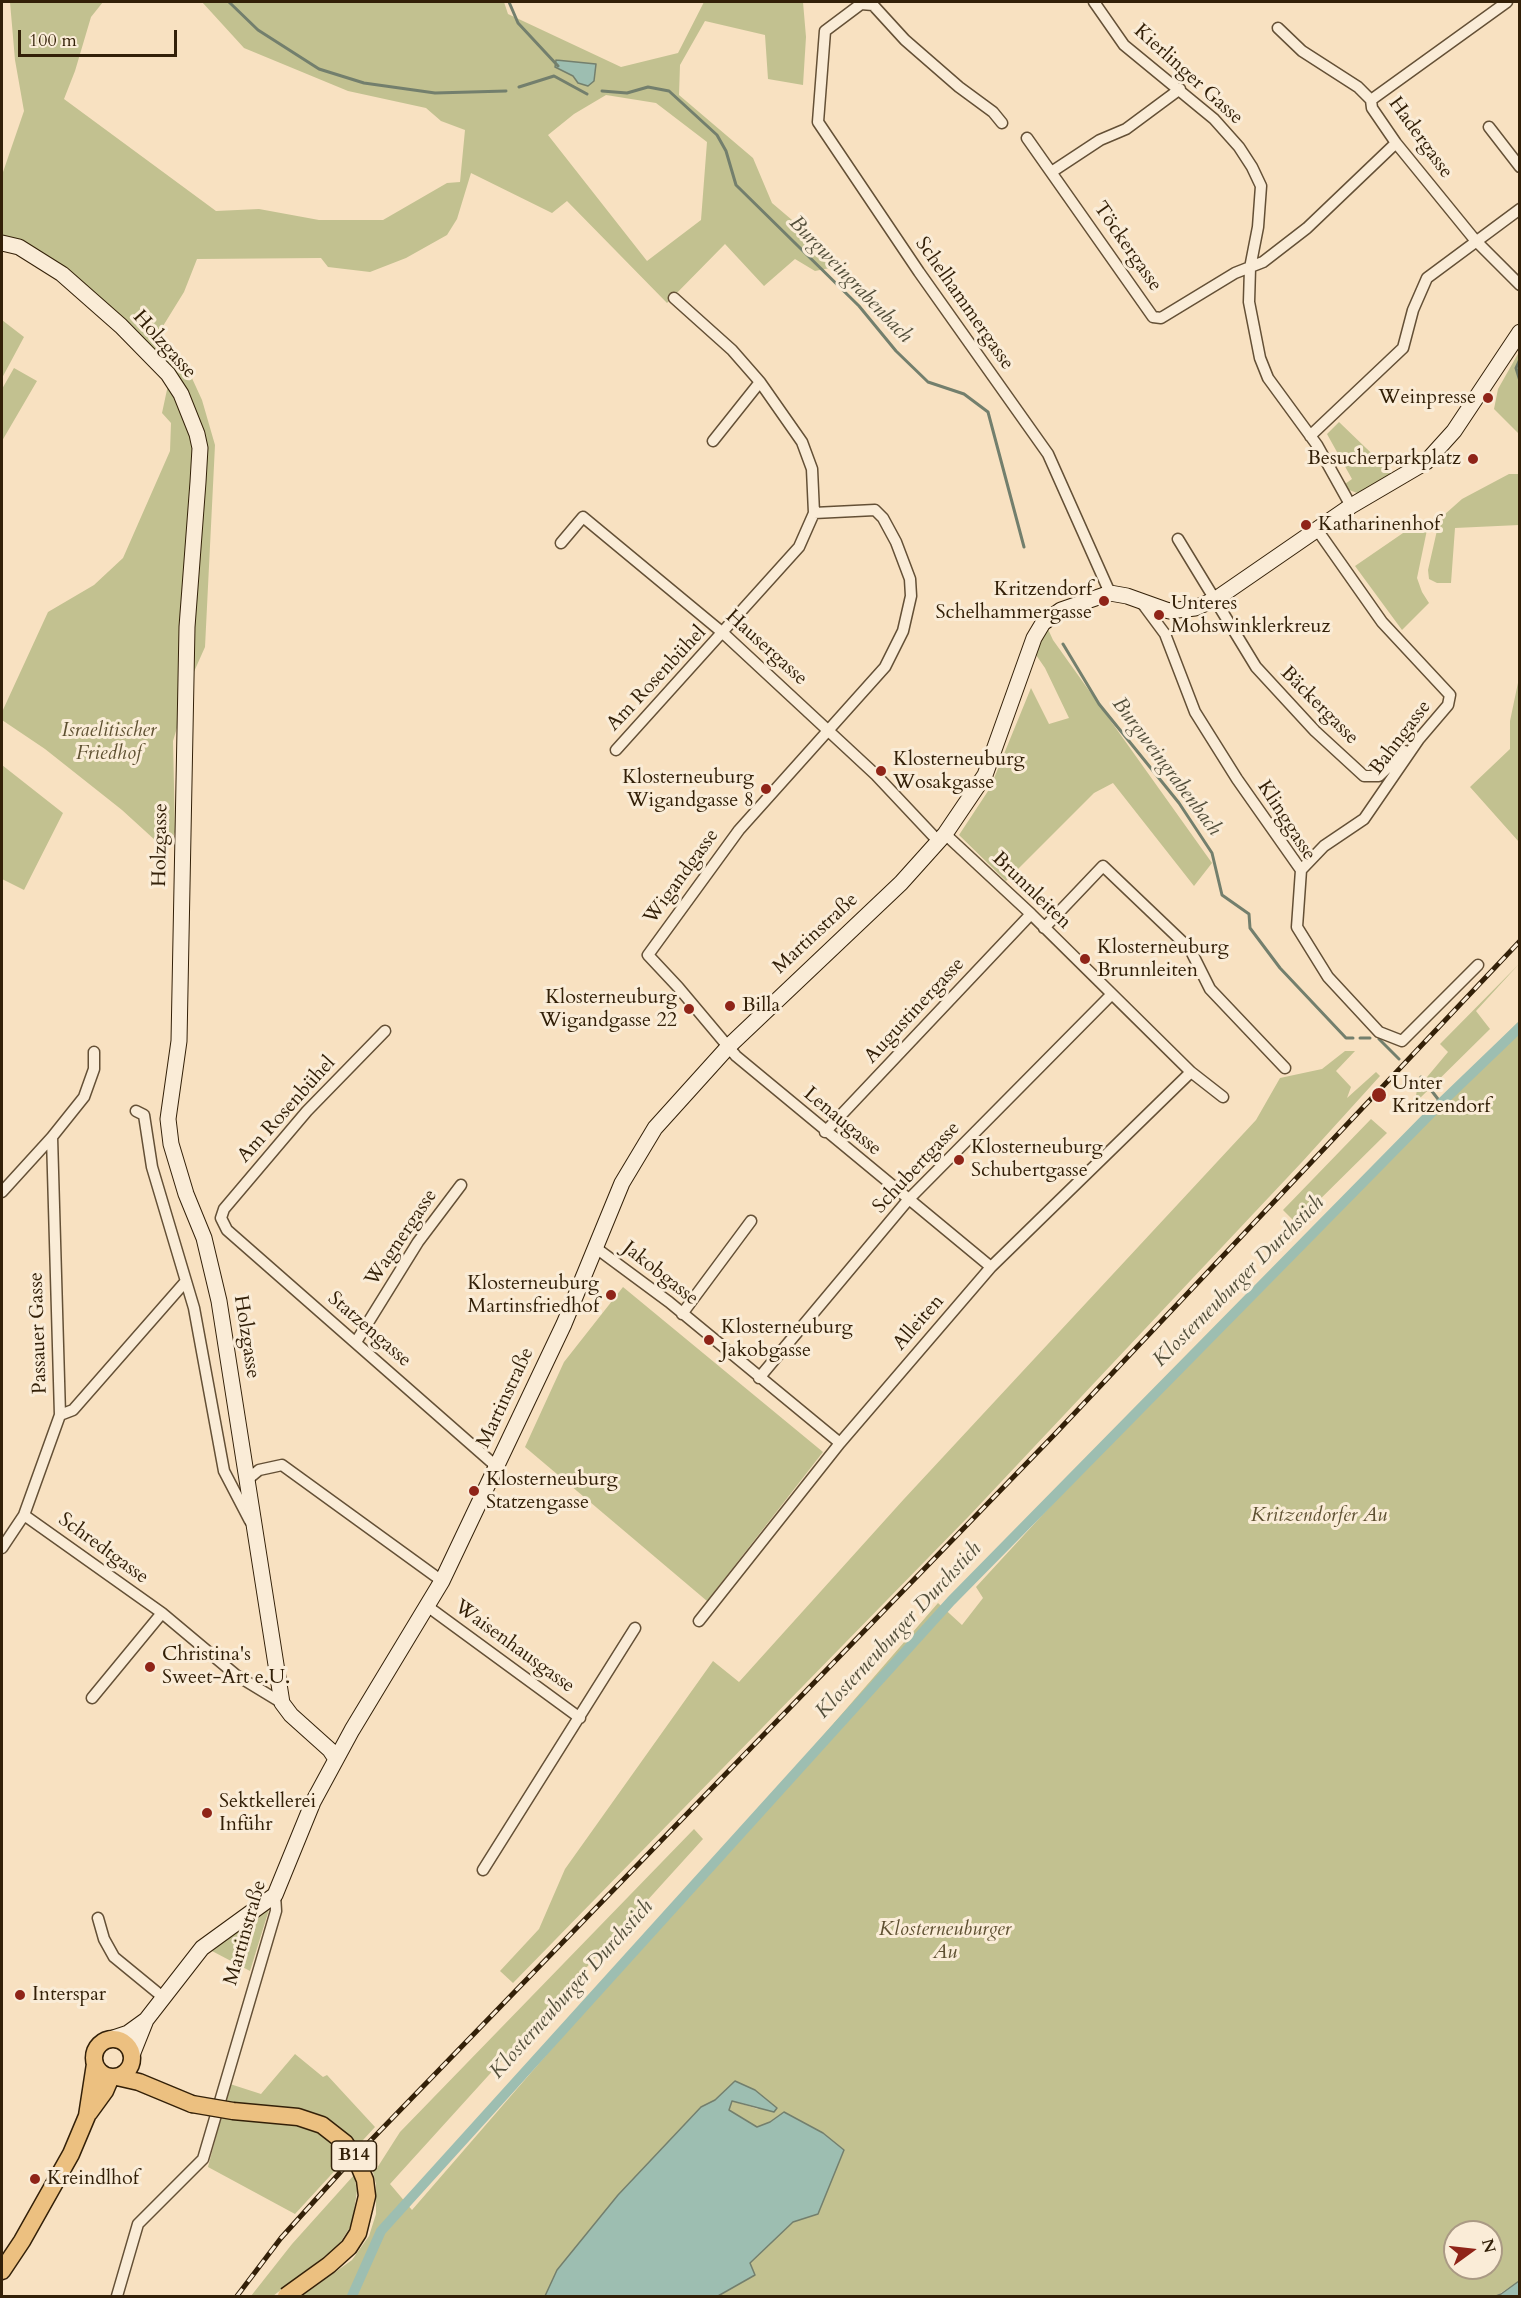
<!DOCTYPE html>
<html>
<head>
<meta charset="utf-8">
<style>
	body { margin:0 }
	#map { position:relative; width:1521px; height:2298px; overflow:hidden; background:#f8e1c1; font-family:Cardo,serif }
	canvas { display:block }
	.frame { position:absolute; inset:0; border:3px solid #332008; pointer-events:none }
	.north { position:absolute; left:1443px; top:2220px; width:60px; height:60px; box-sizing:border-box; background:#faecd7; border:2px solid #aa9a84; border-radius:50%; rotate:75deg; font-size:16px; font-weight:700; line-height:24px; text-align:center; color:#332008 }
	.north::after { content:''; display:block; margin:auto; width:21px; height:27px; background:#8f2418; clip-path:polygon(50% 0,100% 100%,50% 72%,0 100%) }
	.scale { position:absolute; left:18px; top:30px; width:159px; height:27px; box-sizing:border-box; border:3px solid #332008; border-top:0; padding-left:8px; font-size:18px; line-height:21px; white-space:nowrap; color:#332008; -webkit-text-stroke:4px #faecd7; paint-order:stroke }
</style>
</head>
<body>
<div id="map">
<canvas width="1521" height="2298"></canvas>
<div class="frame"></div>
<div class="north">N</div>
<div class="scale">100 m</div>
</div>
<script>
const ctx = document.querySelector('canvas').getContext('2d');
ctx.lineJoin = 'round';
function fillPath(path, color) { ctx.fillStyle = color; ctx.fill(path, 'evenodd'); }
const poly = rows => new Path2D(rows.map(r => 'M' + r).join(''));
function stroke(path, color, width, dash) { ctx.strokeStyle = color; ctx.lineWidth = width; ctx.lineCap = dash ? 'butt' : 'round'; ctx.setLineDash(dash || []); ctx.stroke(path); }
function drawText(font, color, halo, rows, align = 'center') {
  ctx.font = font + ' Cardo,serif'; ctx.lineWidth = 6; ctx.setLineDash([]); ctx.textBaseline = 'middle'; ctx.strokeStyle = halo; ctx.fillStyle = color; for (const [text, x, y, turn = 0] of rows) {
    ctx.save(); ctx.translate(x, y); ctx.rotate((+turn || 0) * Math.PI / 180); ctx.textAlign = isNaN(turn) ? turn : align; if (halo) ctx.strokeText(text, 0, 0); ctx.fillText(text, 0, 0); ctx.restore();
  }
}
const green = poly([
	[10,2,103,2,91,17,75,71,64,99,216,211,259,209,319,220,383,220,447,183,460,182,465,130,441,121,426,108,348,91,244,48,202,2,504,2,508,14,621,67,678,53,704,2,803,2,806,37,803,85,768,79,765,35,705,21,680,65,679,95,753,158,772,203,845,265,815,271,795,259,764,286,725,244,667,303,567,201,552,213,471,173,457,219,447,235,406,258,370,272,328,267,321,258,197,259,184,292,155,339,185,363,202,400,215,445,205,647,193,674,173,741,175,832,167,851,122,810,45,749,2,720,2,712,48,612,94,585,123,558,170,451,171,423,162,413,171,371,66,267,2,237,2,175,24,111,15,60],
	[596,64,594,81,578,83,573,76],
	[606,95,656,103,707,142,701,220,647,261,548,135,574,114],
	[2,320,24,337,2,378],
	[1519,352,1519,434,1494,409,1498,389],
	[14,368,37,381,2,441,2,389],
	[1339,422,1393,474,1360,494,1349,490,1345,484,1352,479,1327,434],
	[1509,474,1519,474,1519,525,1455,528,1451,583,1437,583,1429,579,1428,570,1438,526,1444,515,1462,499],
	[1422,520,1428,525,1417,578,1422,592,1429,603,1402,630,1355,566],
	[1047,627,1053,640,1212,863,1194,886,1113,783,1094,793,1006,881,959,835,990,788,1031,688,1049,724,1069,718,1045,668,1036,655,1038,642],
	[1519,678,1520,842,1519,842,1470,787,1510,749,1510,721],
	[2,765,63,813,24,890,2,879],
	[1519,964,1476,1011,1490,1029,1415,1103,1417,1089,1448,1052,1440,1044],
	[1519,1021,1519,2281,1496,2296,718,2296,755,2275,750,2263,793,2222,818,2214,844,2150,823,2133,784,2112,770,2122,757,2127,729,2110,732,2101,758,2109,735,2081,715,2100,701,2107,618,2195,546,2296,302,2296,352,2260,369,2236,376,2214,376,2184,370,2160,377,2168,400,2132,694,1829,703,1839,390,2184,412,2210,938,1603,962,1625,983,1598,976,1587,1082,1472],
	[1455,2232,1491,2232,1491,2268,1455,2268],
	[1345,1051,1355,1051,1336,1071,1351,1087,1347,1098,1376,1072,1380,1076,1302,1162,970,1515,513,1983,500,1971,539,1929,565,1869,713,1661,739,1682,904,1499,1256,1120,1280,1078,1322,1069],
	[1371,1119,1387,1133,1296,1223,1283,1210],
	[623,1287,823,1452,707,1601,525,1447,564,1362],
	[271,1903,250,1971,212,1951],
	[295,2054,323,2077,327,2075,375,2127,295,2214,208,2167,230,2084,261,2094],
	[354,2175,357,2191,352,2224,338,2246,273,2296,251,2296,292,2244]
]);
const water = poly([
	[556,60,596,64,594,81,588,86,578,83,573,76,555,67,556,60],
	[735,2081,755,2090,777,2108,774,2112,732,2101,729,2110,757,2127,770,2122,784,2112,823,2133,844,2150,818,2214,793,2222,750,2263,755,2275,718,2296,545,2296,557,2270,618,2195,701,2107,715,2100,735,2081],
	[1519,2281,1519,2296,1496,2296,1501,2294,1519,2281]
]);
const stream = poly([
	[229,2,258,30,319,69,364,83,435,93,506,91],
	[509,2,518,23,558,66],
	[519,87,554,76,587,94],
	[602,91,627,93,648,87,669,91,717,135,726,151,736,185,859,306,896,351,928,382,964,394,988,412,1024,547],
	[1520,359,1516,368,1520,381],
	[1063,644,1099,704,1179,803,1212,853,1222,895,1249,914,1250,928,1280,968,1346,1038,1353,1038],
	[1360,1038,1370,1038],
	[1379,1039,1399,1059],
	[1421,1077,1441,1103]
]);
const canal = poly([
	[352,2296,381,2231,951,1601,1441,1103,1520,1027]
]);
const street = poly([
	[1094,2,1124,45,1214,119,1239,147,1252,167,1261,186,1258,227,1250,268,1249,302,1260,358,1268,378,1317,445,1351,506],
	[1278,28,1302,51,1358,87,1371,100,1372,108,1396,143,1475,240,1520,285],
	[1371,100,1507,2],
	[1002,123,993,112,959,87,905,40,873,5,861,4,825,31,818,122,919,272,1048,454,1110,593],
	[1489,127,1520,167],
	[1027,138,1153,317,1161,318,1235,273,1263,262,1307,228,1396,143],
	[1053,171,1100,140,1126,129,1180,89],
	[1310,436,1403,348,1413,310,1427,278,1520,209],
	[713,441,760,382],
	[814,513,875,510,883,518,896,542,910,579,911,596,903,631,885,667,739,830,648,955,678,987,736,1056,991,1267],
	[1178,539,1256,667,1315,731,1364,776,1379,776,1405,751],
	[561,543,583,517,723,633,876,775,939,842],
	[1142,603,1165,634,1195,712,1237,779,1301,870,1297,927,1328,977,1379,1032,1402,1041,1478,965],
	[616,750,799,547,814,513,812,469,802,442,760,382,732,350,674,298],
	[945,834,1031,914,1191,1072,1223,1097],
	[1301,870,1324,846,1364,819,1419,739,1448,705,1450,695,1382,622,1318,531],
	[1044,928,1103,866,1190,949,1210,989,1285,1068],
	[385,1031,307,1111,224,1209,221,1218,227,1230,497,1467],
	[94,1052,94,1069,84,1097,52,1137,60,1415,73,1410,186,1281],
	[136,1111,144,1115,152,1167,194,1308,224,1471,250,1521],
	[825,1132,1031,914],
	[2,1192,52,1137],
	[596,1248,669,1302,840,1443],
	[682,1314,751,1221],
	[356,1342,418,1242,461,1185],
	[759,1378,908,1200,1112,994],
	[247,1480,259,1470,282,1465,442,1581],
	[24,1515,162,1613,236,1675,282,1703],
	[2,1548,24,1515,60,1415],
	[427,1606,580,1718],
	[699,1621,840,1443,991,1267,1191,1072],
	[92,1698,162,1613],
	[483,1870,635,1628],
	[98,1918,104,1939,114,1957,164,1998],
	[117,2296,138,2224,203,2159,276,1911,275,1895]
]);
const secondary = poly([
	[2,243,19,247,62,274,121,326,168,374,181,394,197,434,200,448,198,482,187,627,179,1041,168,1119,171,1144,186,1194,204,1238,219,1301,282,1703,291,1715,330,1750,336,1759],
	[110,2039,128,2033,146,2020],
	[132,2055,146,2020,202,1948,275,1895,313,1802,352,1730,442,1581,564,1324,622,1183,655,1128,729,1046,901,883,945,834,985,775,1034,638,1043,623,1061,610,1110,593,1127,596,1169,611,1195,608,1216,599,1351,506,1426,462,1454,431,1520,332]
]);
const primary = poly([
	'94 2058a19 19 0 1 1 38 0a19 19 0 1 1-38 0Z',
	[117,2077,139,2082,192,2104],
	[89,2113,105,2091,111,2077],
	[2,2271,22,2241,71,2154,87,2116,95,2064]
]);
const rail = poly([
	[237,2296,281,2238,345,2167,1055,1434,1520,941]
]);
const primaryBridge = poly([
	[192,2104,233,2111,298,2117,322,2125,345,2143,357,2161,365,2180,367,2196,358,2233,349,2247,329,2265,286,2296]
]);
const markers = [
	[1488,398,6,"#8f2418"],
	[1473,459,6,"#8f2418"],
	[1306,525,6,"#8f2418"],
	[1104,601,6,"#8f2418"],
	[1159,615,6,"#8f2418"],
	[881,771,6,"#8f2418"],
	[766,789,6,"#8f2418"],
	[1085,959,6,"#8f2418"],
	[730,1006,6,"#8f2418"],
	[689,1009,6,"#8f2418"],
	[1379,1095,8,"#8f2418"],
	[959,1160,6,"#8f2418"],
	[611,1295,6,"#8f2418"],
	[709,1340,6,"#8f2418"],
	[474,1491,6,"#8f2418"],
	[150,1667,6,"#8f2418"],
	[207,1813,6,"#8f2418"],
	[20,1995,6,"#8f2418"],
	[35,2179,6,"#8f2418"]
];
const shields = [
	[354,2156,45]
];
const shieldNames = [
	["B14",354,2156]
];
const streetNames = [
	["Kierlinger Gasse",1188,75,42],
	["Hadergasse",1420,138,54],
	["Töckergasse",1127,247,55],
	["Schelhammergasse",964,304,55],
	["Holzgasse",164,345,48],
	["Hausergasse",766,648,42],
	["Am Rosenbühel",657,679,-47],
	["Bäckergasse",1319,706,45],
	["Bahngasse",1401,738,-53],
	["Klinggasse",1286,821,57],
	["Holzgasse",161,845,-89],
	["Wigandgasse",682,877,-54],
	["Brunnleiten",1031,891,44],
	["Martinstraße",816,934,-43],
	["Augustinergasse",915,1011,-47],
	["Am Rosenbühel",287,1110,-48],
	["Lenaugasse",842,1122,40],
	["Schubertgasse",917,1168,-47],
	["Wagnergasse",402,1238,-56],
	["Jakobgasse",660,1274,38],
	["Alleiten",919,1323,-49],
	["Statzengasse",369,1330,41],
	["Passauer Gasse",39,1333,-92],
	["Holzgasse",246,1337,81],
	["Martinstraße",506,1398,-65],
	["Schredtgasse",103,1549,36],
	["Waisenhausgasse",514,1647,36],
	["Martinstraße",246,1933,-74]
];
const poiNames = [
	["Weinpresse",1476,398,"right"],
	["Besucherparkplatz",1461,459,"right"],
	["Katharinenhof",1318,525],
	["Kritzendorf",1092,590,"right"],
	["Schelhammergasse",1092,613,"right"],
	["Unteres",1171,604],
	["Mohswinklerkreuz",1171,627],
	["Klosterneuburg",893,760],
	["Wosakgasse",893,783],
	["Klosterneuburg",754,778,"right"],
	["Wigandgasse 8",754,801,"right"],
	["Klosterneuburg",1097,948],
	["Brunnleiten",1097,971],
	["Klosterneuburg",677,998,"right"],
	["Wigandgasse 22",677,1021,"right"],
	["Billa",742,1006],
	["Unter",1392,1084],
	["Kritzendorf",1392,1107],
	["Klosterneuburg",971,1148],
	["Schubertgasse",971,1171],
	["Klosterneuburg",599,1284,"right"],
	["Martinsfriedhof",599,1307,"right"],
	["Klosterneuburg",721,1328],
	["Jakobgasse",721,1351],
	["Klosterneuburg",486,1480],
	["Statzengasse",486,1503],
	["Christina's",162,1655],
	["Sweet-Art e.U.",162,1678],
	["Sektkellerei",219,1802],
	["Inführ",219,1825],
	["Interspar",32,1995],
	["Kreindlhof",47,2179]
];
const parkNames = [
	["Israelitischer",109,731],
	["Friedhof",109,754],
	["Kritzendorfer Au",1319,1516],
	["Klosterneuburger",945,1930],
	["Au",945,1953]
];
const waterNames = [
	["Burgweingrabenbach",850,280,46],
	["Burgweingrabenbach",1166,767,53],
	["Klosterneuburger Durchstich",1239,1282,-45],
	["Klosterneuburger Durchstich",899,1631,-47],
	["Klosterneuburger Durchstich",572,1990,-48]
];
fillPath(green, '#c2c190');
fillPath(water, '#9dbeb1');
stroke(water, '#737f6d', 1.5);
stroke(stream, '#737f6d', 3);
stroke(canal, '#9dbeb1', 10);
stroke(street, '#645036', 13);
stroke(secondary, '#332008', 17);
stroke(primary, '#332008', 19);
stroke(street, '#faecd7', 10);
stroke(secondary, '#faecd7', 15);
stroke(primary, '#ecc080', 16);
stroke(rail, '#332008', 5);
stroke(rail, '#faecd7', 3, [9]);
stroke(primaryBridge, '#332008', 19, []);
stroke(primaryBridge, '#ecc080', 16);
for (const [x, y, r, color] of markers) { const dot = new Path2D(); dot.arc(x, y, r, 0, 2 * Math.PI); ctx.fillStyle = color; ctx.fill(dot); stroke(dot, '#faecd7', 2); }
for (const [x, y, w] of shields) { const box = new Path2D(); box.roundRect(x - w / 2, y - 15, w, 30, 4.5); ctx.fillStyle = '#faecd7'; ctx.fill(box); stroke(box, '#332008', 1.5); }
drawText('bold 18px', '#332008', null, shieldNames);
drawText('20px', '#332008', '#faecd7', streetNames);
drawText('20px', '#332008', '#faecd7', poiNames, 'left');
drawText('italic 20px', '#5e5031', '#faecd7', parkNames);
drawText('italic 21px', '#534f3b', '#faecd7', waterNames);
</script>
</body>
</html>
